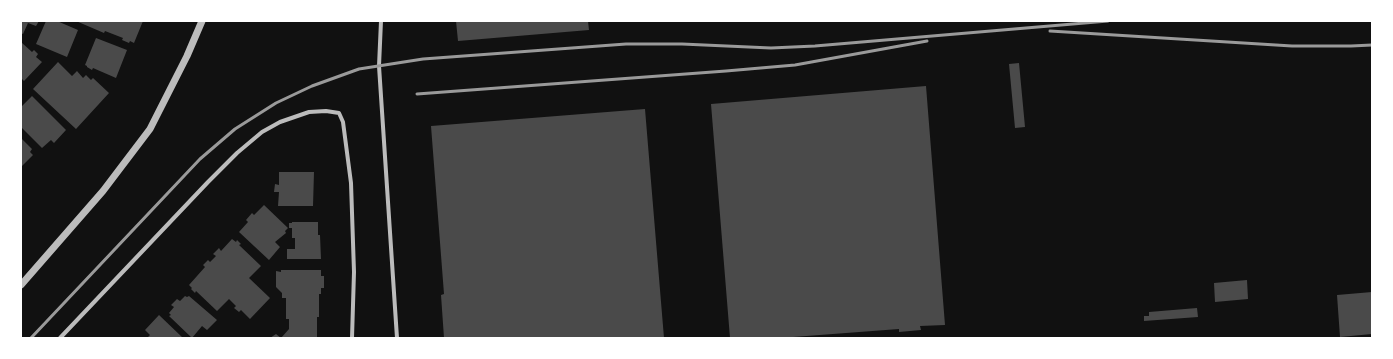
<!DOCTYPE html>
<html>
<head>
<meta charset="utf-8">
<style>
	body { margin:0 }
	#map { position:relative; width:1393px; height:359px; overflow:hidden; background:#111; font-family:Jost,sans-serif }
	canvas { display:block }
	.frame { position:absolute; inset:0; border:22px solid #fff; pointer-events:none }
</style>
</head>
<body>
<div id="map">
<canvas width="1393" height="359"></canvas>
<div class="frame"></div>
</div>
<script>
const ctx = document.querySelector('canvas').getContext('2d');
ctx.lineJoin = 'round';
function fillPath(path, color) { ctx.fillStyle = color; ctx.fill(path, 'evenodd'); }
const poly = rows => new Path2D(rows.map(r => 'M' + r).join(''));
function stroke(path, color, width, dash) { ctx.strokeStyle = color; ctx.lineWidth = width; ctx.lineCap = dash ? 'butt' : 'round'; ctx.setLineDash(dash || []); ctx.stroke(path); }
const building = poly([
	[21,21,39,21,36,26,28,23,23,34,21,33],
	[46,21,57,21,78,30,67,57,36,44],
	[76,21,143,21,134,43,130,41,129,43,122,40,123,38,105,31,104,33],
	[456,21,588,21,589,30,458,41],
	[96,38,127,50,116,78,93,68,92,70,87,67,87,66,85,65],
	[21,42,32,52,34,50,38,54,36,57,42,62,24,81,21,78],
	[58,62,72,76,77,71,83,78,86,75,91,80,93,78,109,93,76,129,33,89],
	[1019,63,1025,127,1015,128,1009,64],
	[926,86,945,325,920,326,921,330,899,332,899,329,780,338,730,338,711,104],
	[32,96,66,130,54,143,51,140,42,148,21,127,21,107],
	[645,109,664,338,444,338,441,295,444,294,431,126],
	[21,138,32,149,30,152,33,155,21,167],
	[279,172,314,172,313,206,278,206,279,192,274,192,275,184,279,185],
	[264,205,288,228,285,231,286,233,275,242,280,247,269,260,239,232,248,222,246,220,252,213,254,215],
	[292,222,318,222,318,235,320,235,321,259,287,259,287,249,295,249,295,238,292,238,292,228,289,228,289,223,292,223],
	[232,239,236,242,237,240,241,244,239,245,261,266,249,278,270,298,250,319,241,310,239,312,234,308,236,306,229,299,217,311,196,291,195,293,191,289,192,288,189,285,205,267,203,265,208,260,210,262,216,256,213,254,219,248,221,251],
	[281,270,321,270,321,276,324,276,324,288,321,288,321,294,319,294,319,317,317,317,317,338,270,338,276,334,281,338,289,329,289,319,286,319,286,298,282,298,282,293,276,287,276,271,281,272],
	[1247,280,1248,299,1215,302,1214,283],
	[1372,292,1372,334,1340,337,1337,295],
	[185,296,187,297,189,296,217,320,207,330,202,326,192,338,169,316,171,315,169,313,174,307,171,305,177,299,180,301],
	[1197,308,1198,317,1144,321,1144,316,1149,316,1149,312],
	[159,315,183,338,147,338,150,335,145,330]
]);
const minor = poly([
	[381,21,379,66,397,338],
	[60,338,208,182,237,153,262,132,280,122,309,112,326,111,339,113,343,122,351,183,354,272,352,338]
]);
const tertiary = poly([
	[21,285,103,191,150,129,187,56,202,21]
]);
const rail = poly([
	[1050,31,1292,46,1351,46,1372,45],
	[417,94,726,71,795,65,927,41],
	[31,338,200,159,235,129,276,103,312,86,359,69,423,59,626,44,682,44,771,48,815,46,1108,21]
]);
fillPath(building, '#4a4a4a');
stroke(minor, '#bcbcbc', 4);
stroke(tertiary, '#bcbcbc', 7);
stroke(rail, '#9a9a9a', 3);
</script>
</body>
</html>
